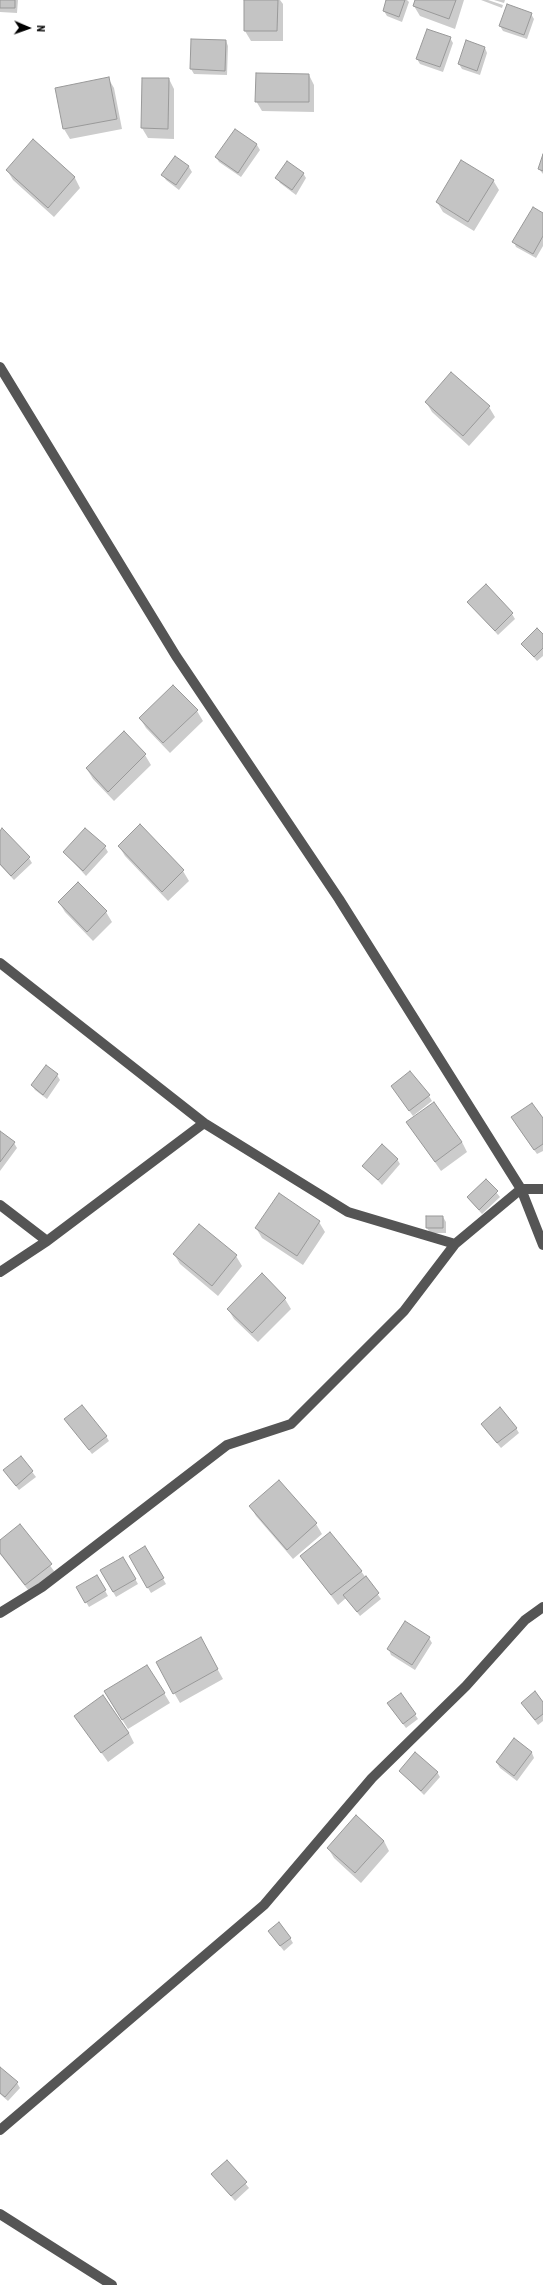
<!DOCTYPE html>
<html>
<head>
<meta charset="utf-8">
<style>
	body { margin:0 }
	#map { position:relative; width:543px; height:2285px; overflow:hidden; background:#fff; font-family:"Roboto Condensed",sans-serif }
	canvas { display:block }
	.north { position:absolute; left:8px; top:8px; width:40px; height:40px; -webkit-text-stroke:3px #fff; paint-order:stroke; rotate:92deg; font-size:11px; font-weight:700; line-height:16px; text-align:center; color:#000 }
	.north::after { content:''; display:block; margin:auto; width:14px; height:18px; background:#000; clip-path:polygon(50% 0,100% 100%,50% 72%,0 100%) }
</style>
</head>
<body>
<div id="map">
<canvas width="543" height="2285"></canvas>
<div class="north">N</div>
</div>
<script>
const ctx = document.querySelector('canvas').getContext('2d');
ctx.lineJoin = 'round';
function fillPath(path, color) { ctx.fillStyle = color; ctx.fill(path, 'evenodd'); }
const poly = rows => new Path2D(rows.map(r => 'M' + r).join(''));
function stroke(path, color, width, dash) { ctx.strokeStyle = color; ctx.lineWidth = width; ctx.lineCap = dash ? 'butt' : 'round'; ctx.setLineDash(dash || []); ctx.stroke(path); }
const shadow = poly([
	[0,0,18,0,17,13,0,12],
	[245,0,280,0,283,4,283,41,251,41,245,31],
	[387,0,407,0,409,2,402,22,387,16,384,11],
	[416,0,464,0,455,29,420,16,414,6],
	[481,0,488,0,503,5,502,8],
	[494,0,505,0,504,3],
	[531,14,534,19,527,39,503,31,500,26],
	[450,38,453,43,443,72,420,64,417,59],
	[226,41,228,46,227,75,194,74,191,69],
	[466,41,485,48,487,53,480,75,462,69,459,64],
	[309,75,314,85,314,112,262,111,256,101],
	[108,78,114,88,122,129,70,139,64,129],
	[143,79,169,79,174,89,174,139,148,138,142,128],
	[235,130,257,145,260,150,241,177,219,162,216,157],
	[33,140,75,178,80,188,54,217,13,180,7,170],
	[175,157,189,167,192,172,179,190,166,180,163,175],
	[543,157,543,174,539,169],
	[303,173,306,178,296,195,280,183,277,178],
	[493,180,499,190,474,231,443,212,437,202],
	[543,215,543,246,536,258,516,247,514,242],
	[426,402,489,407,495,417,469,446,432,412],
	[468,602,512,614,515,619,498,635],
	[543,636,543,656,537,661,522,644],
	[197,711,203,721,170,753,146,728,140,718],
	[145,755,151,765,114,801,93,779,87,769],
	[140,826,183,871,189,881,168,901,125,856,119,846],
	[0,832,29,858,32,863,14,880,0,865],
	[105,847,108,852,86,876,64,852],
	[78,883,106,912,112,922,93,941,65,912,59,902],
	[57,1075,60,1080,47,1099,35,1090,32,1085],
	[395,1091,429,1096,432,1101,413,1116],
	[543,1120,543,1151,537,1154,515,1123],
	[407,1122,462,1142,467,1152,441,1171],
	[0,1132,14,1143,17,1148,0,1171],
	[397,1159,400,1164,382,1185,364,1166],
	[486,1180,500,1197,482,1214,468,1198],
	[427,1217,443,1217,446,1222,446,1233,430,1233,427,1228],
	[319,1222,325,1232,303,1265,262,1238,256,1228],
	[199,1225,236,1256,242,1266,218,1296,180,1264,174,1254],
	[262,1275,285,1299,291,1309,258,1342,234,1319,228,1309],
	[69,1424,106,1436,109,1441,92,1454],
	[516,1428,519,1433,501,1448,485,1429],
	[21,1457,36,1477,19,1490,7,1475],
	[279,1481,316,1524,322,1534,293,1559,256,1516,250,1506],
	[20,1525,57,1575,32,1595,0,1554,0,1541],
	[145,1548,166,1584,151,1593,130,1557],
	[302,1557,361,1571,381,1599,360,1616,346,1598,338,1605],
	[123,1558,138,1584,116,1597,101,1571],
	[97,1576,108,1596,89,1607,77,1587],
	[200,1638,223,1679,180,1703,157,1663],
	[429,1638,432,1643,415,1670,391,1655,389,1650],
	[164,1693,170,1703,128,1729,111,1702],
	[401,1694,418,1719,406,1728,391,1708],
	[543,1703,543,1721,538,1725,525,1708],
	[76,1717,129,1733,134,1743,108,1762],
	[514,1739,532,1753,534,1758,517,1781,500,1768,497,1763],
	[400,1771,437,1772,440,1777,424,1795],
	[384,1841,389,1851,361,1883,334,1858,328,1848],
	[272,1936,290,1938,293,1943,284,1951],
	[0,2068,17,2083,20,2088,8,2101,0,2094],
	[227,2161,249,2188,235,2201,212,2174]
]);
const building = poly([
	[0,0,15,0,15,8,0,8,0,0],
	[244,0,278,0,277,31,244,31,244,0],
	[386,0,405,0,399,17,383,11,386,0],
	[415,0,456,0,449,19,413,6,415,0],
	[507,4,532,13,524,35,499,26,507,4],
	[427,29,451,37,440,67,416,59,427,29],
	[191,39,226,40,225,71,190,69,191,39],
	[466,40,485,47,477,71,458,64,466,40],
	[256,73,309,74,309,102,255,102,256,73],
	[109,77,117,119,63,129,55,88,109,77],
	[142,78,169,78,168,129,141,128,142,78],
	[235,129,257,144,238,173,215,157,235,129],
	[33,139,75,177,48,208,6,170,33,139],
	[543,154,543,171,538,169,543,154],
	[175,156,189,166,176,185,161,175,175,156],
	[461,160,494,180,468,222,436,202,461,160],
	[287,161,304,173,292,190,275,178,287,161],
	[533,207,543,213,543,236,533,254,512,242,533,207],
	[451,372,490,406,463,436,425,402,451,372],
	[486,584,513,613,495,631,467,602,486,584],
	[537,628,543,634,543,648,534,657,521,644,537,628],
	[173,685,198,710,163,743,139,718,173,685],
	[124,731,146,754,108,792,86,768,124,731],
	[140,824,184,870,162,892,118,846,140,824],
	[2,828,30,857,11,876,0,864,0,831,2,828],
	[85,828,106,846,83,871,63,852,85,828],
	[78,882,107,911,87,932,58,902,78,882],
	[46,1065,58,1074,43,1095,31,1085,46,1065],
	[410,1071,430,1095,409,1111,391,1086,410,1071],
	[434,1102,462,1142,435,1162,406,1122,434,1102],
	[532,1103,543,1118,543,1144,534,1150,511,1117,532,1103],
	[0,1131,15,1142,0,1162,0,1131],
	[382,1144,398,1159,378,1180,362,1166,382,1144],
	[486,1179,498,1191,479,1210,467,1197,486,1179],
	[279,1193,320,1221,297,1256,255,1228,279,1193],
	[426,1216,443,1216,443,1228,426,1228,426,1216],
	[199,1224,237,1255,212,1286,173,1254,199,1224],
	[262,1273,286,1298,252,1333,227,1309,262,1273],
	[82,1405,107,1436,89,1450,64,1419,82,1405],
	[500,1407,517,1428,497,1443,481,1424,500,1407],
	[21,1456,33,1471,16,1486,3,1470,21,1456],
	[279,1480,317,1523,287,1550,249,1506,279,1480],
	[20,1524,52,1564,25,1585,0,1553,0,1540,20,1524],
	[330,1532,362,1571,331,1595,300,1556,330,1532],
	[145,1546,164,1578,147,1588,129,1556,145,1546],
	[123,1557,136,1579,113,1592,100,1570,123,1557],
	[97,1575,106,1590,85,1603,76,1587,97,1575],
	[366,1576,379,1593,357,1612,343,1595,366,1576],
	[405,1621,430,1637,412,1665,387,1649,405,1621],
	[201,1637,218,1669,173,1694,156,1662,201,1637],
	[147,1665,165,1693,122,1720,104,1691,147,1665],
	[535,1691,543,1702,543,1714,535,1720,521,1703,535,1691],
	[401,1693,416,1714,403,1724,387,1703,401,1693],
	[103,1695,129,1733,101,1753,74,1716,103,1695],
	[514,1738,532,1752,514,1776,496,1762,514,1738],
	[415,1752,438,1772,421,1791,399,1771,415,1752],
	[356,1815,384,1841,355,1873,327,1848,356,1815],
	[279,1922,291,1938,280,1946,268,1931,279,1922],
	[0,2067,18,2082,5,2097,0,2093,0,2067],
	[227,2160,247,2182,231,2196,211,2174,227,2160]
]);
const minor = poly([
	[0,367,176,656,339,899,521,1189,543,1245],
	[0,963,204,1123,348,1212,455,1244,521,1189,543,1189],
	[0,1205,47,1241],
	[0,1272,47,1241,204,1123],
	[0,1613,42,1587,227,1445,291,1424,404,1311,455,1244],
	[0,2130,264,1905,372,1778,466,1686,525,1620,543,1607],
	[0,2214,112,2285]
]);
fillPath(shadow, '#0003');
fillPath(building, '#c4c4c4');
stroke(building, '#999', 1);
stroke(minor, '#555', 10);
</script>
</body>
</html>
